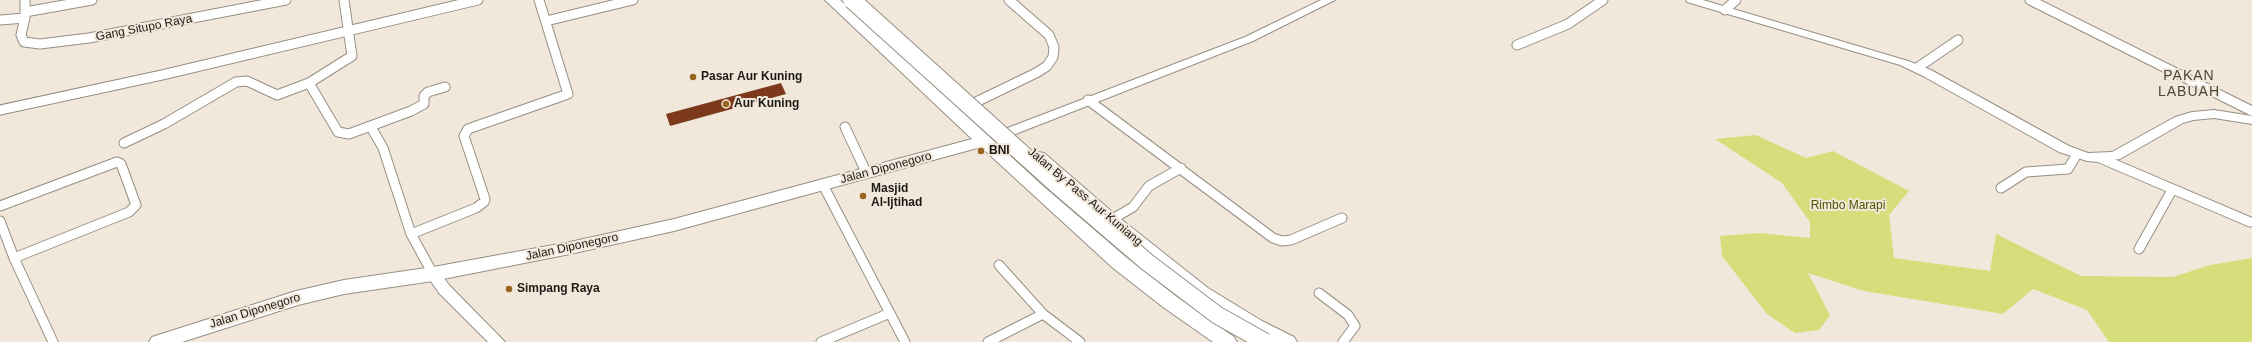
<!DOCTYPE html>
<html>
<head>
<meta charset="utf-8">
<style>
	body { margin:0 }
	canvas { display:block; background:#f1e8db }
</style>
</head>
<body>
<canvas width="2252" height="342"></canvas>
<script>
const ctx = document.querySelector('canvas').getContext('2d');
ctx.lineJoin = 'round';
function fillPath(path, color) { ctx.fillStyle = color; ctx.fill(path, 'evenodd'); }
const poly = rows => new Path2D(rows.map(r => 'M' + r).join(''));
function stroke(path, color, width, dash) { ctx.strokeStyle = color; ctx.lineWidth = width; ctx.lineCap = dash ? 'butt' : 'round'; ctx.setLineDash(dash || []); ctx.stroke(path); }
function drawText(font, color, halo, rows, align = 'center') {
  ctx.font = font + ' Arial,sans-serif'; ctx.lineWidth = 4; ctx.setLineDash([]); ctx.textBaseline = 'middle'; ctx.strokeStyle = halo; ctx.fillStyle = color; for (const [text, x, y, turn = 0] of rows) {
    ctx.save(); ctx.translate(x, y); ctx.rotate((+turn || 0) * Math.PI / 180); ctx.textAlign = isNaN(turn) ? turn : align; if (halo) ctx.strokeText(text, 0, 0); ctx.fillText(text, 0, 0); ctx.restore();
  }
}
const green = poly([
	[1756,135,1806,158,1833,151,1909,191,1889,215,1894,258,1990,271,1996,234,2081,276,2173,277,2210,265,2252,258,2252,342,2109,342,2087,310,2033,289,2003,314,1864,291,1808,273,1830,315,1819,330,1795,333,1767,314,1722,256,1720,236,1760,233,1810,238,1810,222,1782,183,1715,139]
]);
const building = poly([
	[781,83,786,94,670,126,666,114]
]);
const street = poly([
	[25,0,25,18,21,35,24,42,40,44,89,38,286,0],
	[344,0,352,56,309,83,338,132,349,134,411,111,424,104,424,96,428,92,445,87],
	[2030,0,2252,111],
	[1725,10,1736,0],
	[25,12,92,0],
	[0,20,25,18],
	[546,21,633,0],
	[1517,45,1568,24,1603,0],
	[1917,68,1958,40],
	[1088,100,1273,238,1282,241,1291,240,1342,218],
	[976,102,1036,73,1047,66,1053,57,1054,47,1049,35,1009,0],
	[0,110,162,75,478,0],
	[371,127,383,148,411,234,433,274],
	[845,127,866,172],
	[124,143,164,124,236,82,247,81,277,95,309,83],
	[2100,158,2250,222],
	[823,185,905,342],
	[2001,188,2026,172,2068,169,2077,154],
	[0,206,117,162,121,164,136,205,129,212,14,258],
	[1111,220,1133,207,1149,186,1181,168],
	[0,221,14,258,53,342],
	[411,234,476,208,484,202,485,199,464,136,468,129,568,94,539,0],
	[2139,249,2172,190],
	[999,265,1043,314,1080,342],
	[1319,293,1348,315,1355,326,1343,342],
	[821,342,890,313],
	[988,342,1043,314]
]);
const secondary = poly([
	[1321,0,1335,0,1253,41,1013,135,1005,135,1003,132,1005,129,1245,37,1321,0],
	[1686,0,1703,0,1908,61,1931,70,2069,146,2088,153,2112,152,2175,117,2192,112,2214,110,2252,116,2252,124,2214,118,2193,120,2183,123,2120,159,2100,162,2087,161,2059,152,1923,76,1900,65,1687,2,1686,0],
	[433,269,438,270,449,285,505,342,488,342,439,293,426,274,428,270,433,269]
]);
const highway = poly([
	[825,0,840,0,1043,186,1127,258,1177,297,1234,337,1237,342,1213,342,1163,307,1113,268,981,147,674,231,570,254,433,281,344,294,298,305,182,342,149,342,152,337,296,291,344,280,433,267,570,242,674,219,972,139,825,0],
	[1038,152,1044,153,1117,216,1208,288,1262,321,1294,337,1297,342,1270,342,1194,298,1105,224,1032,161,1030,157,1032,153,1038,152]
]);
const highwayBridge = poly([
	[852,0,1056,184,1147,262,1217,315,1265,342]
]);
const markers = [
	[693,77,4,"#99651c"],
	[726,104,4,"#99651c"],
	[981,151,4,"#99651c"],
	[863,196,4,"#99651c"],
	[509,289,4,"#99651c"]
];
const streetNames = [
	["Gang Situpo Raya",144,28,-11],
	["Jalan Diponegoro",886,168,-15],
	["Jalan By Pass Aur Kuniang",1085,197,40],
	["Jalan Diponegoro",572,247,-12],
	["Jalan Diponegoro",255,311,-17]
];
const poiNames = [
	["Pasar Aur Kuning",701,77],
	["Aur Kuning",734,104],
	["BNI",989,151],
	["Masjid",871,189],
	["Al-Ijtihad",871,203],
	["Simpang Raya",517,289]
];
const parkNames = [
	["Rimbo Marapi",1848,206]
];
const quarterNames = [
	["PAKAN",2189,76],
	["LABUAH",2189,92]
];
fillPath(green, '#d6de7c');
fillPath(building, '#7d391b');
stroke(street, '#978f83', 11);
stroke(secondary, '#978f83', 2);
stroke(highway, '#978f83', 2);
stroke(street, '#fff', 9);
fillPath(secondary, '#fff');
fillPath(highway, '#fff');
stroke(highwayBridge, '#978f83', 19, []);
stroke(highwayBridge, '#fff', 17);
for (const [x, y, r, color] of markers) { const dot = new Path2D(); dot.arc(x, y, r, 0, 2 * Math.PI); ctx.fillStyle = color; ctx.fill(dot); stroke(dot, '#f1e8db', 1.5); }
drawText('12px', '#1d1a15', '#f1e8db', streetNames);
drawText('bold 12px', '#1d1a15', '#f1e8db', poiNames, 'left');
drawText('12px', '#505400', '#f1e8db', parkNames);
ctx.letterSpacing = '1px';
drawText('14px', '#4c453a', '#f1e8db', quarterNames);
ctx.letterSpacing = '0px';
</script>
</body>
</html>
